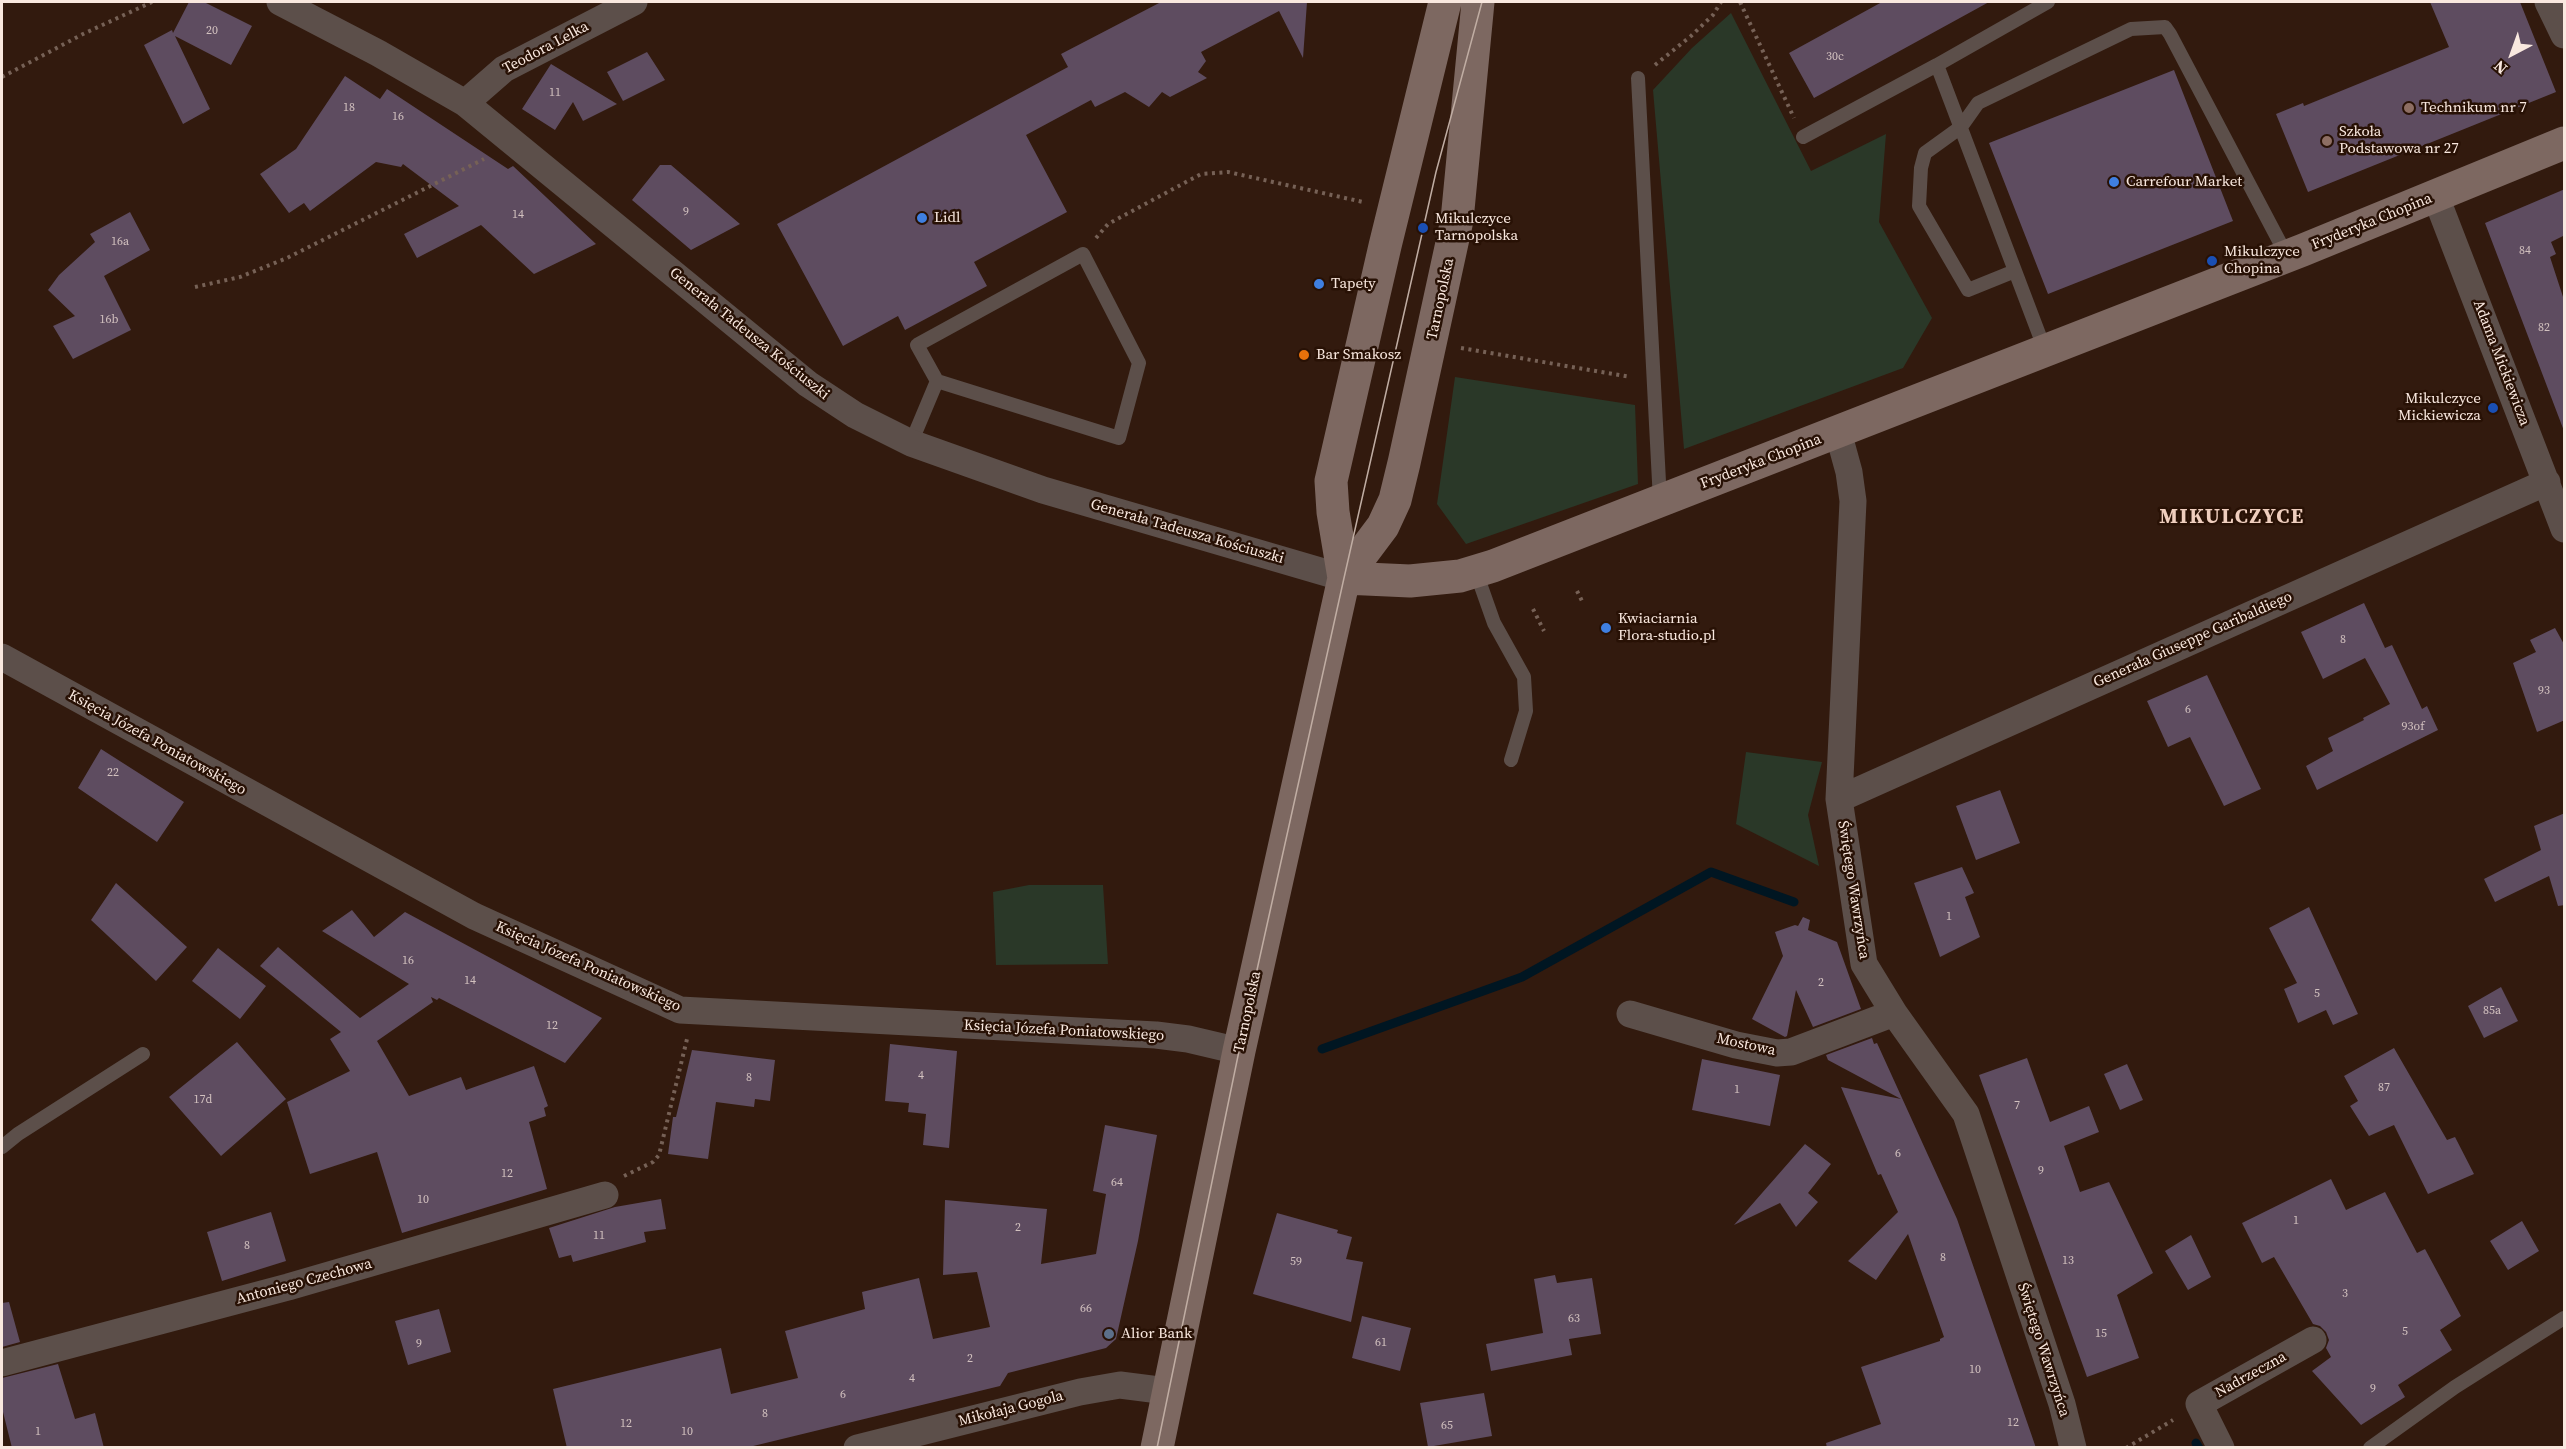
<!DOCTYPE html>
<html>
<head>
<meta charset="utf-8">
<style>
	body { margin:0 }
	#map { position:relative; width:2566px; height:1449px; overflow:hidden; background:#321a0e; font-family:"Source Serif 4",serif }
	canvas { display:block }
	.frame { position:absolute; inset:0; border:3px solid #f9e8df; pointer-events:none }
	.north { position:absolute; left:2482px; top:24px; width:60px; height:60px; -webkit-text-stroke:4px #281105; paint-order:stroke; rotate:221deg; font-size:16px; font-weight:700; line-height:24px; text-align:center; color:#f9e8df }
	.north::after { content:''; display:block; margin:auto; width:21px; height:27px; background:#f9e8df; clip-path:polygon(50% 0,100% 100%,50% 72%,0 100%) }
</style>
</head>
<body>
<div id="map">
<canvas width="2566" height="1449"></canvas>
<div class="frame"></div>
<div class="north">N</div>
</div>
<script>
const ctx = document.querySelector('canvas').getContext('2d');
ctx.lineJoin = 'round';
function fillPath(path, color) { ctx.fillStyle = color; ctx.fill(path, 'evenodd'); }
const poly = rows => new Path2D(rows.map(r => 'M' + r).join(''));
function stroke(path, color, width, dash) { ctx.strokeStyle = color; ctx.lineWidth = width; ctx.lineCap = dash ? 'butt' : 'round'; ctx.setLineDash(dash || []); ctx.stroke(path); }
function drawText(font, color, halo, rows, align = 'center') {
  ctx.font = font + ' "Source Serif 4",serif'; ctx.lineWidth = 5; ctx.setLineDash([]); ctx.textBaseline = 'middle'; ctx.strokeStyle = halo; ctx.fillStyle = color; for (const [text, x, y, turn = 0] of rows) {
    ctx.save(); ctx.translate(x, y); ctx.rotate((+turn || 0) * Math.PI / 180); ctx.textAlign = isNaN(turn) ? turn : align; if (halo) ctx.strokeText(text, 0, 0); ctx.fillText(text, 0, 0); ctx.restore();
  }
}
const green = poly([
	[1731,13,1811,171,1886,134,1879,222,1932,318,1903,368,1684,449,1653,90,1692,48],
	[1455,377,1635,405,1638,484,1466,544,1437,504],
	[1746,752,1822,762,1808,815,1819,866,1736,824],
	[1029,885,1103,885,1108,964,996,965,993,892]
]);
const stream = poly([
	[1322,1049,1522,977,1711,872,1794,902],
	[2196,1443,2199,1448]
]);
const building = poly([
	[189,2,204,2,252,26,231,65,175,36,210,109,183,124,144,45,172,30,173,33],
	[1161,2,1307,2,1303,58,1279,11,1201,52,1206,61,1198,72,1207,78,1170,97,1162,92,1149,107,1125,92,1095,107,1091,100,1026,135,1067,212,974,262,987,286,905,330,898,316,843,346,777,224,1068,67,1061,54],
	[1882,2,1989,2,1814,98,1789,53],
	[2430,2,2520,2,2556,92,2308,192,2276,114,2303,103,2304,106,2449,47],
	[647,52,665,80,623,101,607,72],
	[551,64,556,67,617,104,583,121,573,102,555,130,522,109],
	[2174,70,2233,221,2048,294,1989,143],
	[345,76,380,99,387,89,508,169,513,166,596,244,534,274,481,225,417,258,404,234,459,206,403,164,401,167,376,162,310,211,304,203,289,213,260,174,296,149],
	[660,165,671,165,740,224,691,250,632,200],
	[2565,189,2565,235,2551,242,2556,254,2550,257,2565,303,2564,431,2485,223],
	[130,212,150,250,104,276,131,330,73,359,53,326,75,316,48,290,59,275,95,242,90,234],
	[2364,603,2385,648,2392,645,2422,709,2427,706,2438,730,2317,790,2306,766,2333,751,2328,738,2364,720,2363,718,2390,704,2365,658,2323,679,2301,632],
	[2555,628,2565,646,2565,720,2537,732,2513,663,2536,652,2530,640],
	[2207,675,2261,789,2224,806,2190,737,2168,747,2147,701],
	[101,749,184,802,157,842,78,788],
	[2000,790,2020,843,1976,860,1956,806],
	[2565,813,2565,905,2558,906,2549,876,2495,902,2484,879,2541,850,2534,826],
	[1962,867,1974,893,1965,897,1980,937,1940,957,1914,883],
	[116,883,187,947,156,981,91,920],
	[2309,907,2358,1014,2333,1025,2326,1010,2298,1023,2284,989,2297,983,2269,928],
	[352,910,374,937,405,912,602,1018,565,1063,439,998,437,1000,431,997,433,1002,377,1041,409,1096,461,1077,466,1090,534,1066,548,1106,544,1108,546,1116,529,1122,547,1189,402,1233,377,1152,310,1174,287,1102,350,1071,330,1039,341,1032,260,966,278,947,360,1018,409,984,322,931],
	[1803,917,1810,920,1808,930,1837,942,1861,1009,1813,1027,1796,990,1787,1036,1785,1037,1752,1019,1783,956,1775,932,1795,925,1798,926],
	[218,948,266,986,240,1019,192,981],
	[2501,987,2518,1021,2484,1038,2468,1006],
	[1872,1038,1874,1044,1877,1043,1957,1219,2036,1448,1827,1448,1826,1443,1881,1424,1861,1367,1940,1341,1940,1339,1944,1337,1908,1234,1876,1280,1848,1261,1898,1212,1881,1174,1878,1175,1841,1087,1901,1099,1828,1060,1826,1055],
	[237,1042,286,1099,221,1156,169,1097],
	[890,1044,957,1051,949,1148,923,1145,926,1114,908,1112,909,1103,885,1101],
	[2394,1048,2447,1140,2455,1137,2474,1174,2428,1194,2394,1125,2369,1136,2350,1106,2358,1101,2344,1076],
	[692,1050,775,1060,770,1101,755,1099,754,1107,716,1102,708,1159,668,1154,673,1117,676,1117],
	[2027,1058,2050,1122,2089,1106,2099,1132,2064,1146,2080,1192,2109,1182,2153,1273,2117,1295,2139,1358,2087,1377,1979,1075],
	[1702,1059,1780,1075,1770,1126,1692,1110],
	[2127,1064,2143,1100,2120,1110,2104,1074],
	[1105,1125,1157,1135,1138,1241,1116,1339,1106,1348,1008,1373,1000,1386,745,1448,567,1448,553,1389,721,1348,731,1394,798,1378,785,1331,865,1309,862,1292,919,1278,933,1339,990,1327,977,1272,943,1275,945,1200,1047,1209,1041,1264,1096,1254,1106,1194,1093,1191],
	[1805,1144,1831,1164,1808,1193,1818,1202,1796,1227,1780,1203,1734,1225],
	[2331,1179,2346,1210,2385,1192,2417,1253,2425,1249,2461,1316,2440,1330,2452,1350,2398,1385,2405,1397,2361,1425,2312,1371,2331,1357,2326,1348,2329,1340,2326,1332,2320,1326,2313,1324,2274,1257,2262,1263,2242,1223],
	[661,1199,666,1229,644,1232,646,1242,573,1262,571,1255,559,1258,549,1228,615,1207],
	[271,1212,286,1261,222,1281,207,1232],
	[1277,1213,1338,1230,1337,1233,1352,1237,1346,1259,1363,1262,1351,1322,1253,1294],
	[2522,1221,2539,1251,2508,1270,2490,1241],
	[2191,1235,2211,1277,2188,1290,2165,1251],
	[1555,1275,1557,1283,1592,1278,1601,1334,1569,1339,1572,1355,1491,1371,1486,1344,1543,1333,1534,1279],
	[9,1302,20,1342,2,1347,2,1303],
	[439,1309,451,1352,408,1365,395,1321],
	[1362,1316,1411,1328,1400,1371,1352,1358],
	[58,1364,75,1419,95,1413,104,1448,12,1448,2,1408,2,1378],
	[1484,1393,1492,1436,1428,1447,1420,1403]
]);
const path = poly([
	[1740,2,1794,118],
	[1655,65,1691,36,1713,15,1721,2],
	[2,77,83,34,152,2],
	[1096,238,1108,224,1201,174,1228,172,1363,202],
	[195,287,240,277,287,258,484,159],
	[1461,348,1631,377],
	[1577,591,1583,603],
	[1533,609,1544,631],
	[624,1176,653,1162,659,1155,687,1039],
	[2126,1448,2173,1420]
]);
const lane = poly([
	[1638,78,1660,501],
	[1803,137,1937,65],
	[2015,271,1968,290,1919,206,1921,168,1925,153,1961,127,1978,103,2131,29,2165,27,2170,34,2287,256],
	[2045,350,1937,65,2048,2],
	[911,443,937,381,917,345,1083,254,1139,363,1119,438,937,381],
	[1476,572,1494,623,1524,677,1526,711,1511,760],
	[2,1147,18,1134,143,1054],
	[2370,1448,2455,1387,2564,1318]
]);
const street = poly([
	[280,2,378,53,465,103,808,384,855,415,911,443,1043,490,1344,578],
	[2548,2,2564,35],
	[465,103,504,69,634,2],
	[2436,197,2564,529],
	[1838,432,1849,472,1853,501,1839,799,1864,964,1894,1013,1966,1114,2062,1404,2073,1448],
	[2,657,474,916,680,1010,1156,1035,1188,1039,1239,1051],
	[1839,799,2547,482],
	[1630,1014,1736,1045,1777,1053,1791,1052,1894,1013],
	[2,1363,288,1287,605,1195],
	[857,1448,1080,1392,1120,1385,1167,1391],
	[2221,1448,2199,1404,2313,1340]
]);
const secondary = poly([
	[1344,578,1410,581,1460,576,1493,566,2303,250,2564,143],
	[1344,578,1383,526,1395,500,1404,463,1457,220,1478,2],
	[1157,1448,1239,1051,1344,578,1333,512,1331,481,1385,246,1445,2]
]);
const tram = poly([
	[1157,1448,1239,1051,1344,578,1436,172,1482,2]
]);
const markers = [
	[2409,108,6,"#8d6e63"],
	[2327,141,6,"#8d6e63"],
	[2114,182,6,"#3f7fe0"],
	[922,218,6,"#3f7fe0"],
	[1423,228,6,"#1a4fb4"],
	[2212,261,6,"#1a4fb4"],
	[1319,284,6,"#3f7fe0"],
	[1304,355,6,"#e8710a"],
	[2493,408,6,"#1a4fb4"],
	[1606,628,6,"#3f7fe0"],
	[1109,1334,6,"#5c6f8a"]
];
const numberNames = [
	["20",212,31],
	["30c",1835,57],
	["11",555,93],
	["18",349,108],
	["16",398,117],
	["9",686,212],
	["14",518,215],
	["16a",120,242],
	["84",2525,251],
	["16b",109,320],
	["82",2544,328],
	["8",2343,640],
	["93",2544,691],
	["6",2188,710],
	["93of",2413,727],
	["22",113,773],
	["1",1949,917],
	["16",408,961],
	["14",470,981],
	["2",1821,983],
	["5",2317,994],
	["85a",2492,1011],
	["12",552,1026],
	["4",921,1076],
	["8",749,1078],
	["87",2384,1088],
	["1",1737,1090],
	["17d",203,1100],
	["7",2017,1106],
	["6",1898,1154],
	["9",2041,1171],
	["12",507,1174],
	["64",1117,1183],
	["10",423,1200],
	["1",2296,1221],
	["2",1018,1228],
	["11",599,1236],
	["8",247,1246],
	["8",1943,1258],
	["13",2068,1261],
	["59",1296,1262],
	["3",2345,1294],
	["66",1086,1309],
	["63",1574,1319],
	["5",2405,1332],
	["15",2101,1334],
	["61",1381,1343],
	["9",419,1344],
	["2",970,1359],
	["10",1975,1370],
	["4",912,1379],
	["9",2373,1389],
	["6",843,1395],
	["8",765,1414],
	["12",2013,1423],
	["12",626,1424],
	["65",1447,1426],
	["1",38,1432],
	["10",687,1432]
];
const streetNames = [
	["Teodora Lelka",546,48,-28],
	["Fryderyka Chopina",2372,222,-22],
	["Tarnopolska",1441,299,-78],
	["Generała Tadeusza Kościuszki",749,334,39],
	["Adama Mickiewicza",2501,363,69],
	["Fryderyka Chopina",1761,462,-21],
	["Generała Tadeusza Kościuszki",1187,532,16],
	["Generała Giuseppe Garibaldiego",2193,640,-24],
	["Księcia Józefa Poniatowskiego",157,743,29],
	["Świętego Wawrzyńca",1853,890,81],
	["Księcia Józefa Poniatowskiego",588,967,24],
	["Tarnopolska",1248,1012,-78],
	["Księcia Józefa Poniatowskiego",1064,1031,3],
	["Mostowa",1746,1045,12],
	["Antoniego Czechowa",304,1282,-15],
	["Świętego Wawrzyńca",2043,1350,72],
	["Nadrzeczna",2251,1375,-29],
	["Mikołaja Gogola",1011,1409,-14]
];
const poiNames = [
	["Technikum nr 7",2421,108],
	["Szkoła",2339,132],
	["Podstawowa nr 27",2339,149],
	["Carrefour Market",2126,182],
	["Lidl",934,218],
	["Mikulczyce",1435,219],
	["Tarnopolska",1435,236],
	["Mikulczyce",2224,252],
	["Chopina",2224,269],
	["Tapety",1331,284],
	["Bar Smakosz",1316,355],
	["Mikulczyce",2481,399,"right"],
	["Mickiewicza",2481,416,"right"],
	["Kwiaciarnia",1618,619],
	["Flora-studio.pl",1618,636],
	["Alior Bank",1121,1334]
];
const districtNames = [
	["MIKULCZYCE",2232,518]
];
fillPath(green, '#2a3828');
stroke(stream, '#001622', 9);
fillPath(building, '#5e4c60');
stroke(path, '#766156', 4, [3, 4.5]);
stroke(lane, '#5c4f4a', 14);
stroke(street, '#5c4f4a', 27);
stroke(secondary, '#7d6861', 33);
stroke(tram, '#c0ada3', 1.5);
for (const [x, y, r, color] of markers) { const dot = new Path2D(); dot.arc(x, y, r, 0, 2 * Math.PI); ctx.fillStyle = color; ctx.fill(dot); stroke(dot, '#281105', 2); }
drawText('12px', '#d2c1bf', null, numberNames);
drawText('15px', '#f9e8df', '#281105', streetNames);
drawText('15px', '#f9e8df', '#281105', poiNames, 'left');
ctx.letterSpacing = '1.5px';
drawText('bold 21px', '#efcebe', '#281105', districtNames);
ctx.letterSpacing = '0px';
</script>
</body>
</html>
